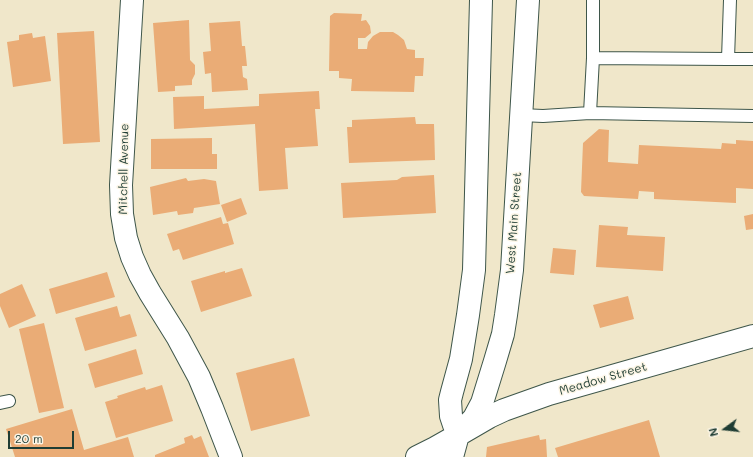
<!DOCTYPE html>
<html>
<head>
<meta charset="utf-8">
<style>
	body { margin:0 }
	#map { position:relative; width:753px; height:457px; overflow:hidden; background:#f0e7ca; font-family:Mali,sans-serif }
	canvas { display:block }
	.north { position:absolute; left:705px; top:409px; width:40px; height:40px; -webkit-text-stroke:3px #fcf5e5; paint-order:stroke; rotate:255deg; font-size:11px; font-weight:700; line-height:16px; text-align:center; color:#1f3d34 }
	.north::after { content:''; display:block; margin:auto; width:14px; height:18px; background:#1f3d34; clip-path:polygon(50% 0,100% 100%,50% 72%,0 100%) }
	.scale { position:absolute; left:8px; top:431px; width:66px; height:18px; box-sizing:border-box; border:2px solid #1f3d34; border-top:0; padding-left:5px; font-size:12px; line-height:14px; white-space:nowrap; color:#1f3d34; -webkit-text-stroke:3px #fcf5e5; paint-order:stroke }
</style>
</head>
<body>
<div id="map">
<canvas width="753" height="457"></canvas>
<div class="north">N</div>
<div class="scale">20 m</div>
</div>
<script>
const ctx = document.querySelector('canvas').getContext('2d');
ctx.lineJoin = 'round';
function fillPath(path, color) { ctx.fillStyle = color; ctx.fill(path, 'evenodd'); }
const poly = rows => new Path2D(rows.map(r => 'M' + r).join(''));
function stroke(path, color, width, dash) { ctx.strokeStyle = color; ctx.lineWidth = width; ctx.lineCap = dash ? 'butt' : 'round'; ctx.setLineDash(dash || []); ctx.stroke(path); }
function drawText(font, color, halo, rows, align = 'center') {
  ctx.font = font + ' Mali,sans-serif'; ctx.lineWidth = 3; ctx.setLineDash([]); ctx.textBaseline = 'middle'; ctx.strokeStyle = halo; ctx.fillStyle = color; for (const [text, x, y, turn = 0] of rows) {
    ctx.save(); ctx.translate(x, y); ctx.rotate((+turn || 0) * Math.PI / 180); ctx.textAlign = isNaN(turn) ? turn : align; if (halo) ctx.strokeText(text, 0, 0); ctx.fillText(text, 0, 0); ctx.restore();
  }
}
const building = poly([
	[334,13,362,14,361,21,366,20,370,26,371,33,365,38,358,38,358,49,367,49,368,42,373,36,380,32,393,32,398,35,404,40,407,49,415,50,415,58,424,58,423,76,415,76,414,92,351,91,352,79,339,78,339,71,329,71,330,16],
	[189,20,190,60,195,65,195,74,192,80,192,85,175,86,175,91,158,92,153,23],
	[240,21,242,46,245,46,247,66,242,66,243,77,247,79,248,90,212,92,211,73,205,74,203,52,211,51,209,23],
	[94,31,100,142,63,144,57,33],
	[32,33,33,38,45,36,51,81,13,87,7,42,19,40,19,35],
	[319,91,320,109,315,109,318,146,285,148,288,189,259,191,255,124,174,129,173,97,204,96,204,109,259,106,259,94],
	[415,117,416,124,434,124,435,160,349,163,347,127,352,127,352,120],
	[599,129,609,130,608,162,638,164,639,145,721,149,722,143,736,144,736,140,753,141,753,189,736,188,736,203,654,199,654,192,639,191,638,199,584,196,581,192,583,143],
	[212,138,212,154,217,154,217,169,151,169,151,139],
	[434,175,436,213,343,218,341,183,397,180,402,177],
	[186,178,188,181,204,179,216,181,220,204,194,208,193,213,178,215,177,211,153,215,150,187],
	[241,198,247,214,227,222,221,205],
	[753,214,753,229,746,230,744,216],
	[221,217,223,224,228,223,234,244,183,260,179,249,173,251,167,234],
	[599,225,628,227,627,235,665,237,663,271,596,267],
	[553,248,576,250,574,275,550,273],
	[242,268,252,296,201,312,191,281,225,271,225,273],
	[107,272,115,297,56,314,49,289],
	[22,284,36,316,9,328,0,306,0,294],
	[628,296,634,319,600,328,593,305],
	[117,306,120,317,130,314,137,336,85,351,75,318],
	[44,323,64,408,39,413,19,329],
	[136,349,143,374,95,388,88,364],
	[294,358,310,416,251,431,236,373],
	[162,385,173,421,116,438,105,402,118,398,117,396,145,387,146,390],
	[72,409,84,450,128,437,134,457,15,457,6,429],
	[649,420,660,457,558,457,555,448],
	[192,435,194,439,201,436,209,457,155,457,155,455,185,443,184,438],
	[539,435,540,440,546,439,547,457,486,457,487,447]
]);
const service = poly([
	[593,58,728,59,730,0],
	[728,59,753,59],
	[590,113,593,58,593,0],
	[521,115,543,116,590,113,753,116],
	[0,403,9,401]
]);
const minor = poly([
	[132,0,121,185,122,214,126,238,132,257,140,275,150,293,178,338,199,377,212,408,231,457]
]);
const secondary = poly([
	[458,435,454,425,451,416,450,400,452,392,461,359,468,315,474,270,481,0],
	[417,457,435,448,458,435,474,418,482,403,495,361,503,334,506,315,512,270,528,0]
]);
const primary = poly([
	[452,457,458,435,489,417,504,410,549,394,753,336]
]);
const streetNames = [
	["Mitchell Avenue",124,169,-89],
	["West Main Street",514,223,-86],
	["Meadow Street",603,379,-16]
];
fillPath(building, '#eaac76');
stroke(service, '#3e564a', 14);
stroke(minor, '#3e564a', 24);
stroke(secondary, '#3e564a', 24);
stroke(primary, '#3e564a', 24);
stroke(service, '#fff', 12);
stroke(minor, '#fff', 22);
stroke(secondary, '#fff', 22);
stroke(primary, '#fff', 22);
drawText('12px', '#1f3d34', '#fcf5e5', streetNames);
</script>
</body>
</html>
